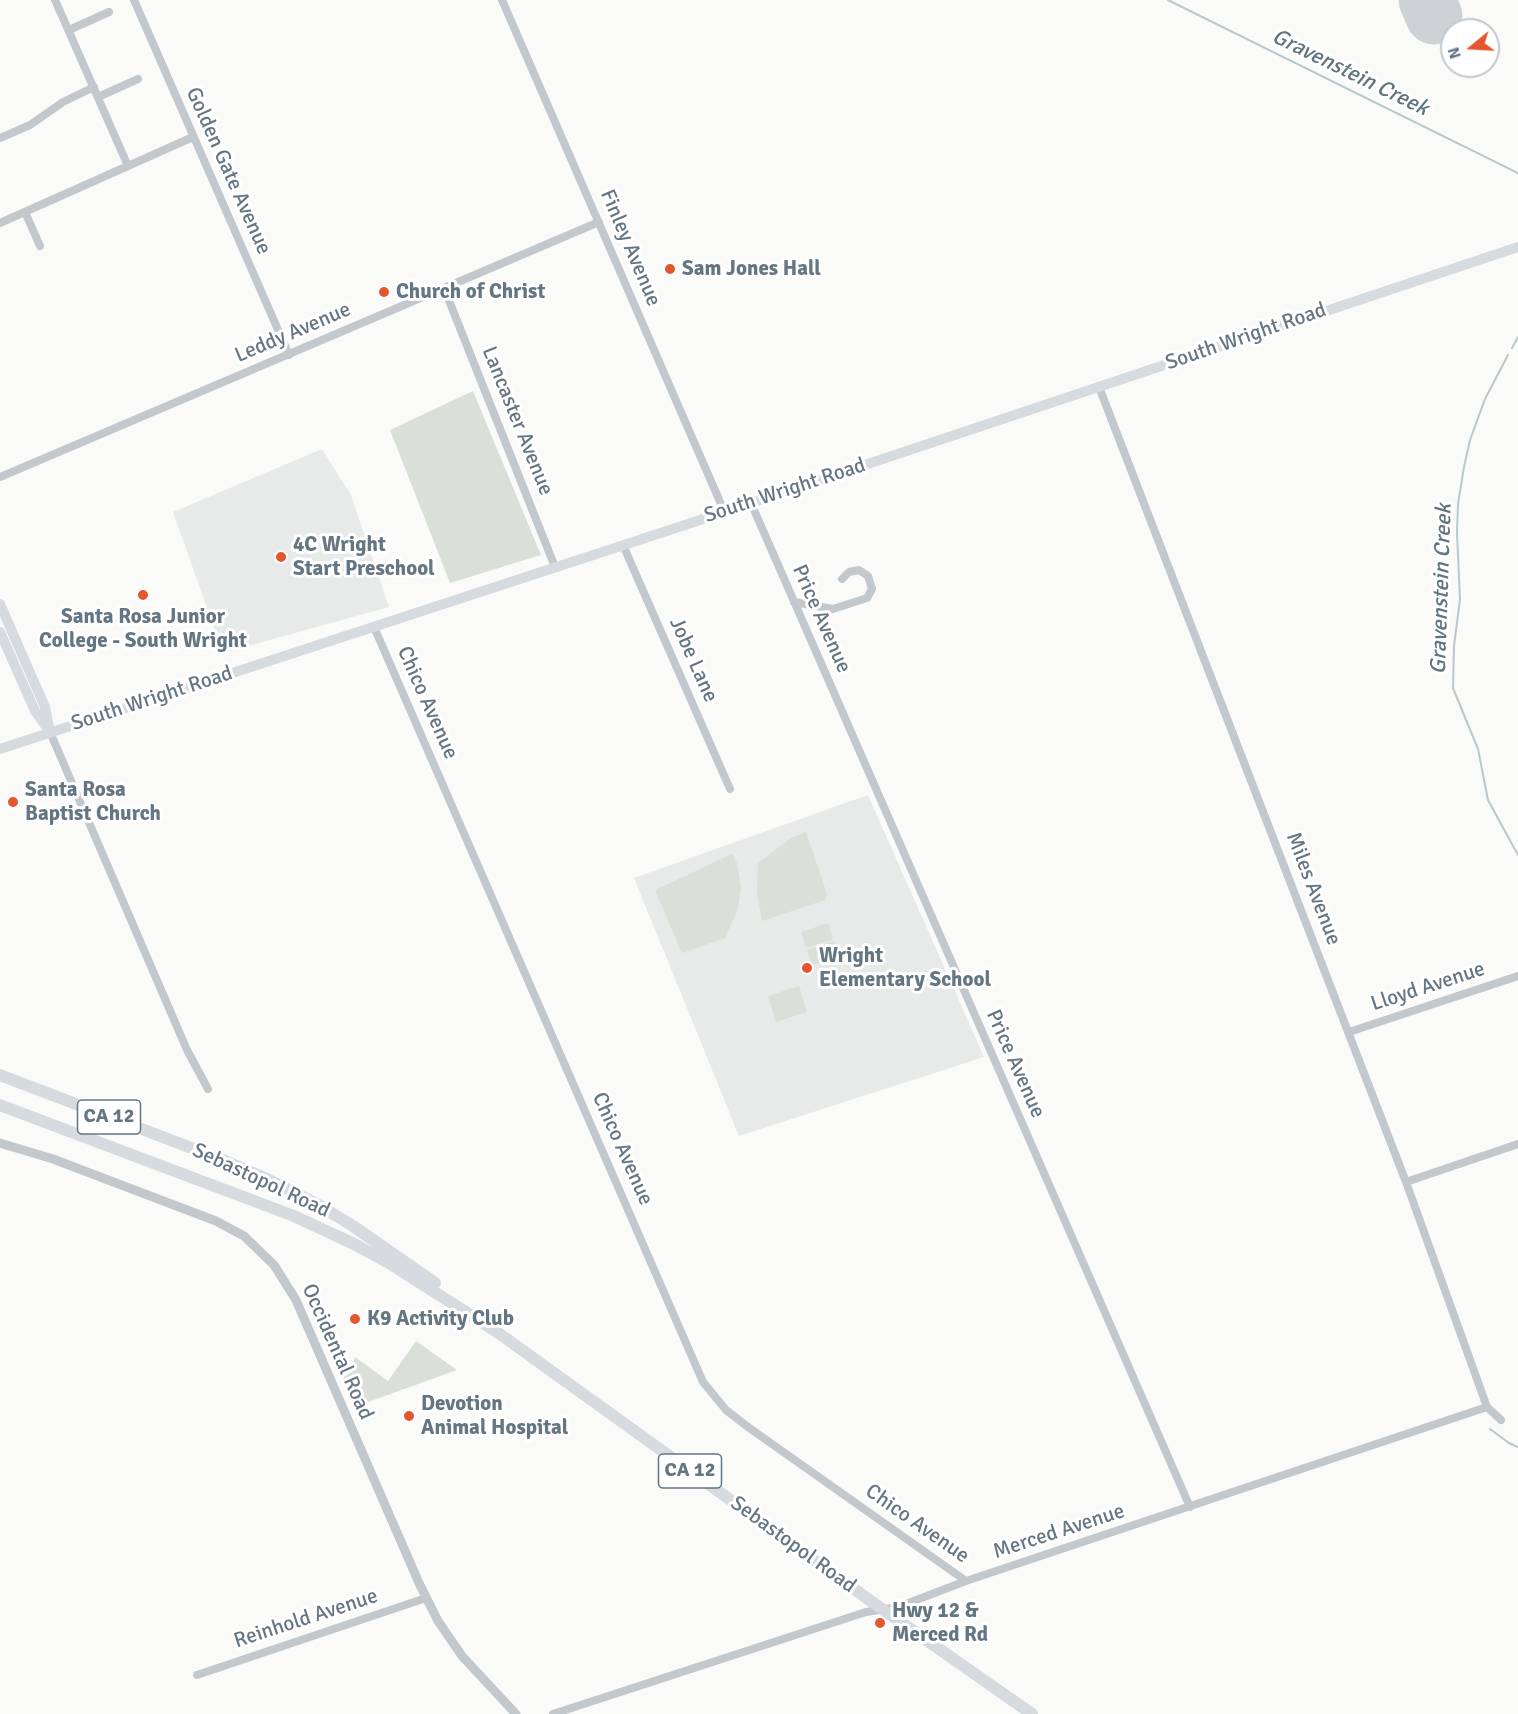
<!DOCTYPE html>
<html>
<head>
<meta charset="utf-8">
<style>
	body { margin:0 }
	#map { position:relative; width:1518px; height:1714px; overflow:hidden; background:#fafaf8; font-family:Signika,sans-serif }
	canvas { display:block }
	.north { position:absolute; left:1440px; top:18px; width:60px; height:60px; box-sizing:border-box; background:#fff; border:2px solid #c1c8cd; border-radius:50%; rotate:252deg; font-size:16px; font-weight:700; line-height:24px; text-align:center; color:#657683 }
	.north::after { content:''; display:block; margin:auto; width:21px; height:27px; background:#e4572e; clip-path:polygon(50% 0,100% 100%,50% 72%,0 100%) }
</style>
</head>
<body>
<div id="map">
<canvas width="1518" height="1714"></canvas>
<div class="north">N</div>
</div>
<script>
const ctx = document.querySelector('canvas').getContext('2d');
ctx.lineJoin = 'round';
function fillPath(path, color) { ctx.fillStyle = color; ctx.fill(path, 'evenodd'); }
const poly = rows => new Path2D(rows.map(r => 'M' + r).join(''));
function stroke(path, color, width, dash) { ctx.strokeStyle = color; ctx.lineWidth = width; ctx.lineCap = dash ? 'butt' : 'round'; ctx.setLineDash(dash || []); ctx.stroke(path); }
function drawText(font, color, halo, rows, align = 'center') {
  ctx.font = font + ' Signika,sans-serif'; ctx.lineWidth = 6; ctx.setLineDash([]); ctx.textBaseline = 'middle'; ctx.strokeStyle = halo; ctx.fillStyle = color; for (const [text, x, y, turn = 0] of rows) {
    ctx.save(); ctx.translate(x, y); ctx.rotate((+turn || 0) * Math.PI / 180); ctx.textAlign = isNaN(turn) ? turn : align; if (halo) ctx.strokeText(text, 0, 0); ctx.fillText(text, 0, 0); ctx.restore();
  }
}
const built = poly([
	[322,449,351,495,389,607,223,653,173,512],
	[868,795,984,1057,739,1136,634,878]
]);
const green = poly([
	[473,391,541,555,450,583,390,430],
	[806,832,827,894,825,900,762,921,757,893,758,863,791,838],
	[732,854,737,863,741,888,737,912,725,938,682,953,655,890],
	[828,923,833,939,806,948,801,932],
	[834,941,839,957,812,965,807,950],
	[799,986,807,1012,776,1022,768,996],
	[416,1341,457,1370,357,1406,343,1377,350,1373,355,1357,388,1381]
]);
const stream = poly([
	[1168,0,1518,173],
	[1512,348,1518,337],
	[1508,355,1485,399,1470,440,1464,467,1458,504,1457,533,1460,599,1454,646,1453,688,1478,749,1488,800,1518,855],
	[1490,1429,1509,1443,1518,1447]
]);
const runway = poly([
	[1427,0,1434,16]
]);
const minor = poly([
	[55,0,128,166],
	[134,0,289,355],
	[502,0,724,511],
	[69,30,109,12],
	[98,97,138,79],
	[0,138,30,125,63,102,94,87],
	[25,212,40,246],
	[0,223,193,137],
	[444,288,555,567],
	[1099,387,1406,1182,1487,1407],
	[0,477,599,222],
	[751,503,1190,1507],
	[623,545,730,789],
	[794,602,833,609,867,598,872,589,868,576,859,570,849,572,842,579],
	[374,627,703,1382,726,1410,748,1427,966,1581],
	[50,732,187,1050,208,1089],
	[1349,1032,1518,976],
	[1406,1182,1518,1144],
	[197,1675,426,1598],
	[553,1714,866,1612,898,1607,966,1581,1487,1407,1501,1420]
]);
const tertiary = poly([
	[0,1143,53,1159,216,1221,244,1236,274,1265,296,1300,419,1583,438,1621,462,1656,516,1714]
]);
const secondary = poly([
	[0,604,45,707,50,732],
	[0,632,35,711,48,729],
	[0,749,685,525,1518,247]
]);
const primary = poly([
	[0,1075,218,1158,269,1180,317,1204,353,1226,435,1283],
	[0,1105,294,1216,354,1244,389,1263,497,1332,882,1609,1032,1714]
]);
const markers = [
	[670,269,6,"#e4572e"],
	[384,292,6,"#e4572e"],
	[281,557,6,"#e4572e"],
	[143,595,6,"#e4572e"],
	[13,802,6,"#e4572e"],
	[807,968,6,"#e4572e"],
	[355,1319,6,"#e4572e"],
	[409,1416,6,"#e4572e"],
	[880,1623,6,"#e4572e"]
];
const shields = [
	[109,1117,63],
	[690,1471,63]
];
const shieldNames = [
	["CA 12",109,1117],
	["CA 12",690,1471]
];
const streetNames = [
	["Golden Gate Avenue",228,171,66],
	["Finley Avenue",630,248,67],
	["Leddy Avenue",293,333,-23],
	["South Wright Road",1246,337,-19],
	["Lancaster Avenue",517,421,68],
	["South Wright Road",785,491,-18],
	["Price Avenue",821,619,66],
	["Jobe Lane",693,660,66],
	["South Wright Road",152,699,-18],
	["Chico Avenue",427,703,66],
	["Miles Avenue",1313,889,69],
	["Lloyd Avenue",1428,987,-18],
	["Price Avenue",1015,1064,66],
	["Chico Avenue",622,1149,66],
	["Sebastopol Road",261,1181,25],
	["Occidental Road",337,1352,66],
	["Chico Avenue",917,1524,35],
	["Merced Avenue",1059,1532,-18],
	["Sebastopol Road",793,1545,36],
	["Reinhold Avenue",306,1619,-18]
];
const poiNames = [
	["Sam Jones Hall",682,269],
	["Church of Christ",396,292],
	["4C Wright",293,545],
	["Start Preschool",293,569],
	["Santa Rosa Junior",143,617,"center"],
	["College - South Wright",143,641,"center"],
	["Santa Rosa",25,790],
	["Baptist Church",25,814],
	["Wright",819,956],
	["Elementary School",819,980],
	["K9 Activity Club",367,1319],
	["Devotion",421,1404],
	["Animal Hospital",421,1428],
	["Hwy 12 &",892,1611],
	["Merced Rd",892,1635]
];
const waterNames = [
	["Gravenstein Creek",1350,73,26],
	["Gravenstein Creek",1442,589,-88]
];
fillPath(built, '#e8e9e9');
fillPath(green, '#dadfd7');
stroke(stream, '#bbc7cb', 2);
stroke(runway, '#ced2d4', 57);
stroke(minor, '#c3c8cc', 8);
stroke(tertiary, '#c3c8cc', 9);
stroke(secondary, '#d6dbdf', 10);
stroke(primary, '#d6dbdf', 12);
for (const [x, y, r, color] of markers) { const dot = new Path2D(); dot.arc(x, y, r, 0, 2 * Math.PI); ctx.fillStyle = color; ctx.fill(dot); stroke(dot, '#fff', 2); }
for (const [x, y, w] of shields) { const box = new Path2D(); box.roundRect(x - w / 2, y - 17, w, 34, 4.5); ctx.fillStyle = '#fff'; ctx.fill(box); stroke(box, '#657683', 1.5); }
drawText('bold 20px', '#657683', null, shieldNames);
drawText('21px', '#657683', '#fff', streetNames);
drawText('bold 21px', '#657683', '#fff', poiNames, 'left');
drawText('italic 22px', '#60757c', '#fff', waterNames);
</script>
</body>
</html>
